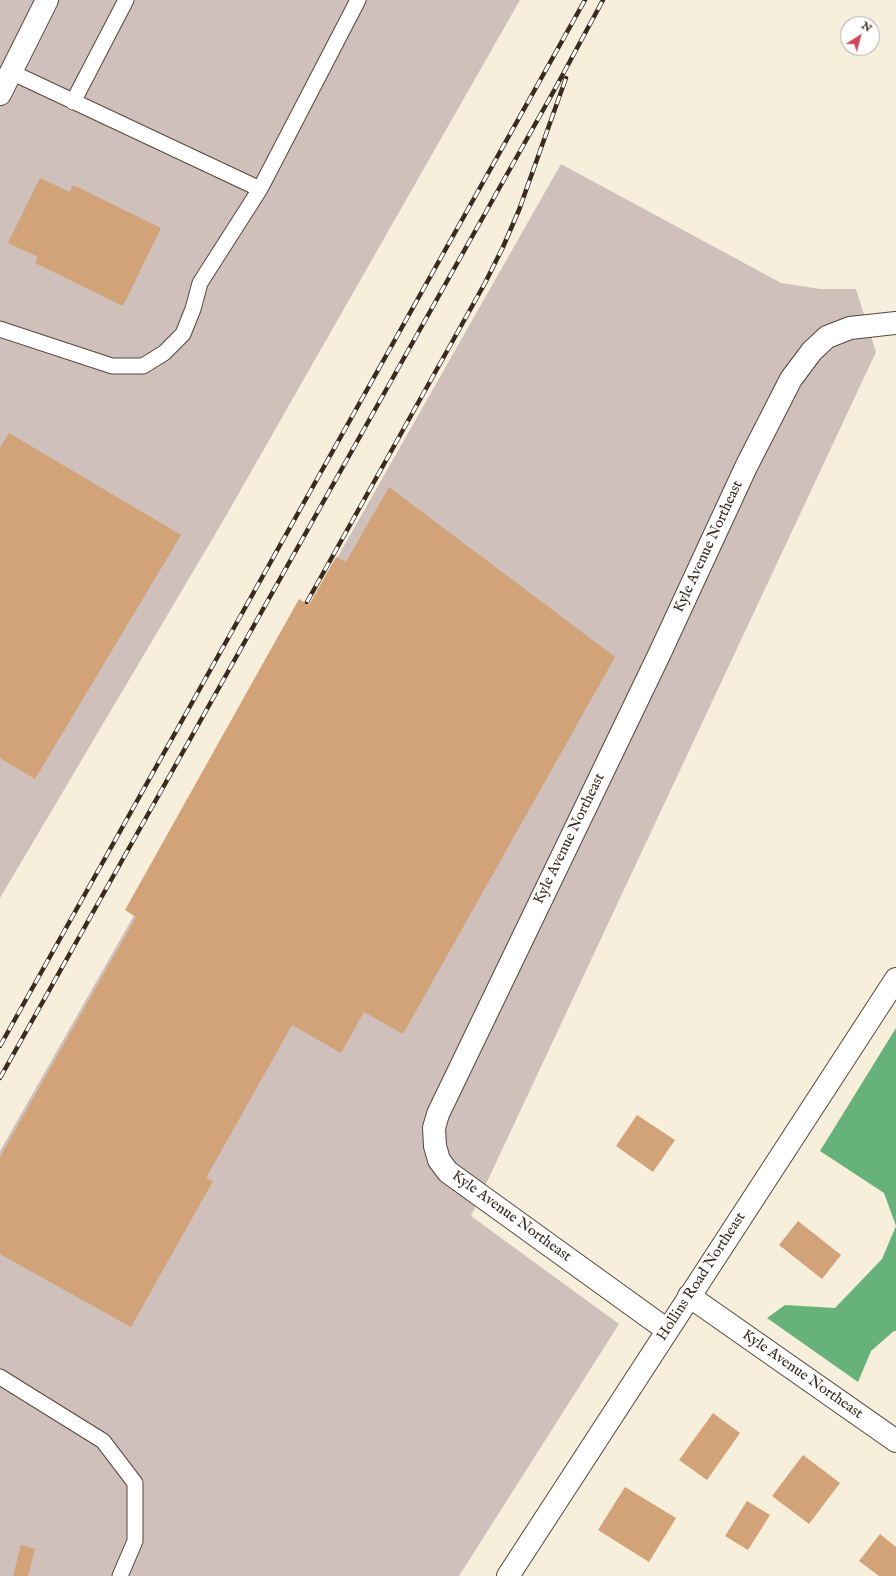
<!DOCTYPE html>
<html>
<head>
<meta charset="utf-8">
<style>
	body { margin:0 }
	#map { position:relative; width:896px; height:1576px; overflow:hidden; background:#f7eedc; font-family:"IM FELL English",serif }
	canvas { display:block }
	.north { position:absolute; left:840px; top:16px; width:40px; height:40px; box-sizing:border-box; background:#fff; border:1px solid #b1aaa5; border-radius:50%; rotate:36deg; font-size:11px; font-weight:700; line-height:16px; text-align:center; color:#3b2a1e }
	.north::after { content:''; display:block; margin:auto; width:14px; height:18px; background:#d1495b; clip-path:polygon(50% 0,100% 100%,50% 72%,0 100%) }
</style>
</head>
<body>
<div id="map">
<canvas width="896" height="1576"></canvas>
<div class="north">N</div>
</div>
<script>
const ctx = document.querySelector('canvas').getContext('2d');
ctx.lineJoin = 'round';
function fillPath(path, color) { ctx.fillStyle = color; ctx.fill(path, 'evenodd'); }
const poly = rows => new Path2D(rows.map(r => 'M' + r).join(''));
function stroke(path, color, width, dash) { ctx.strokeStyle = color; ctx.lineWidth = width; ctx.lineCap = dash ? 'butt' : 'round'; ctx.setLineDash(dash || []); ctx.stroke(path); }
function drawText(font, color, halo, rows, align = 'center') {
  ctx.font = font + ' "IM FELL English",serif'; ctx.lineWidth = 3; ctx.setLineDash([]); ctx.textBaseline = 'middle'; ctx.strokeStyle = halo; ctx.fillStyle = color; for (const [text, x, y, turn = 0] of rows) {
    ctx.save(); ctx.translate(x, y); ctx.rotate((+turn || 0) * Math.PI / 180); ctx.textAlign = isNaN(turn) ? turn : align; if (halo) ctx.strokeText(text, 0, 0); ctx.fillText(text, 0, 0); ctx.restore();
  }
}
const industrial = poly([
	[0,0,520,0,223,521,0,898],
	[561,164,781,283,820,289,856,289,876,352,471,1216,619,1324,459,1576,0,1576,0,1151]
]);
const forest = poly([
	[896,1028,896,1331,894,1331,871,1351,858,1382,767,1318,785,1305,835,1308,882,1259,896,1226,884,1193,820,1151]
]);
const building = poly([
	[40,178,70,192,73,185,161,228,123,306,35,263,38,257,8,243],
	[9,433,181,535,35,779,0,758,0,448],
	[389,487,615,657,403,1034,364,1012,341,1053,292,1025,206,1178,213,1181,131,1327,0,1254,0,1157,136,917,125,910,299,599,309,605,336,557,346,562],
	[637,1115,675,1140,653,1172,616,1146],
	[798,1221,841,1255,822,1279,779,1245],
	[713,1413,740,1433,707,1480,679,1460],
	[803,1455,840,1483,809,1524,772,1496],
	[625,1487,676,1518,649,1562,598,1530],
	[747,1501,770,1515,748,1550,725,1536],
	[880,1534,896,1547,896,1576,879,1576,859,1561],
	[21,1545,35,1549,28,1576,13,1576]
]);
const lane = poly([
	[11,72,260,189,358,0],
	[73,102,126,0],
	[0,329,112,366,143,366,164,353,183,334,193,309,200,283,260,189],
	[0,1377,103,1441,135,1483,135,1541,120,1576]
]);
const street = poly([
	[689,1296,896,1441],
	[667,1330,448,1172,439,1160,435,1146,434,1128,438,1114,659,655,746,467,791,379,812,351,827,337,850,328,896,323]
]);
const secondary = poly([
	[0,94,47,0],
	[508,1576,896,979]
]);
const rail = poly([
	[307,602,485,283,503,247,519,210,566,78],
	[0,1046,585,0],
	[0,1078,556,87,603,0]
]);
const streetNames = [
	["Kyle Avenue Northeast",709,547,-65],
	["Kyle Avenue Northeast",570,839,-64],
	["Kyle Avenue Northeast",511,1217,36],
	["Hollins Road Northeast",702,1277,-57],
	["Kyle Avenue Northeast",802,1375,35]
];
fillPath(industrial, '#cfc0bb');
fillPath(forest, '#67b27a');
fillPath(building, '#d2a278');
stroke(lane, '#57473a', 17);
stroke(street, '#57473a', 24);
stroke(secondary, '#57473a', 24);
stroke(lane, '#fff', 15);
stroke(street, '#fff', 22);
stroke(secondary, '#fff', 22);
stroke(rail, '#3b2a1e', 4.5);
stroke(rail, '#fff', 3, [9]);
drawText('15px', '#3b2a1e', '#fff', streetNames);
</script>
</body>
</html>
